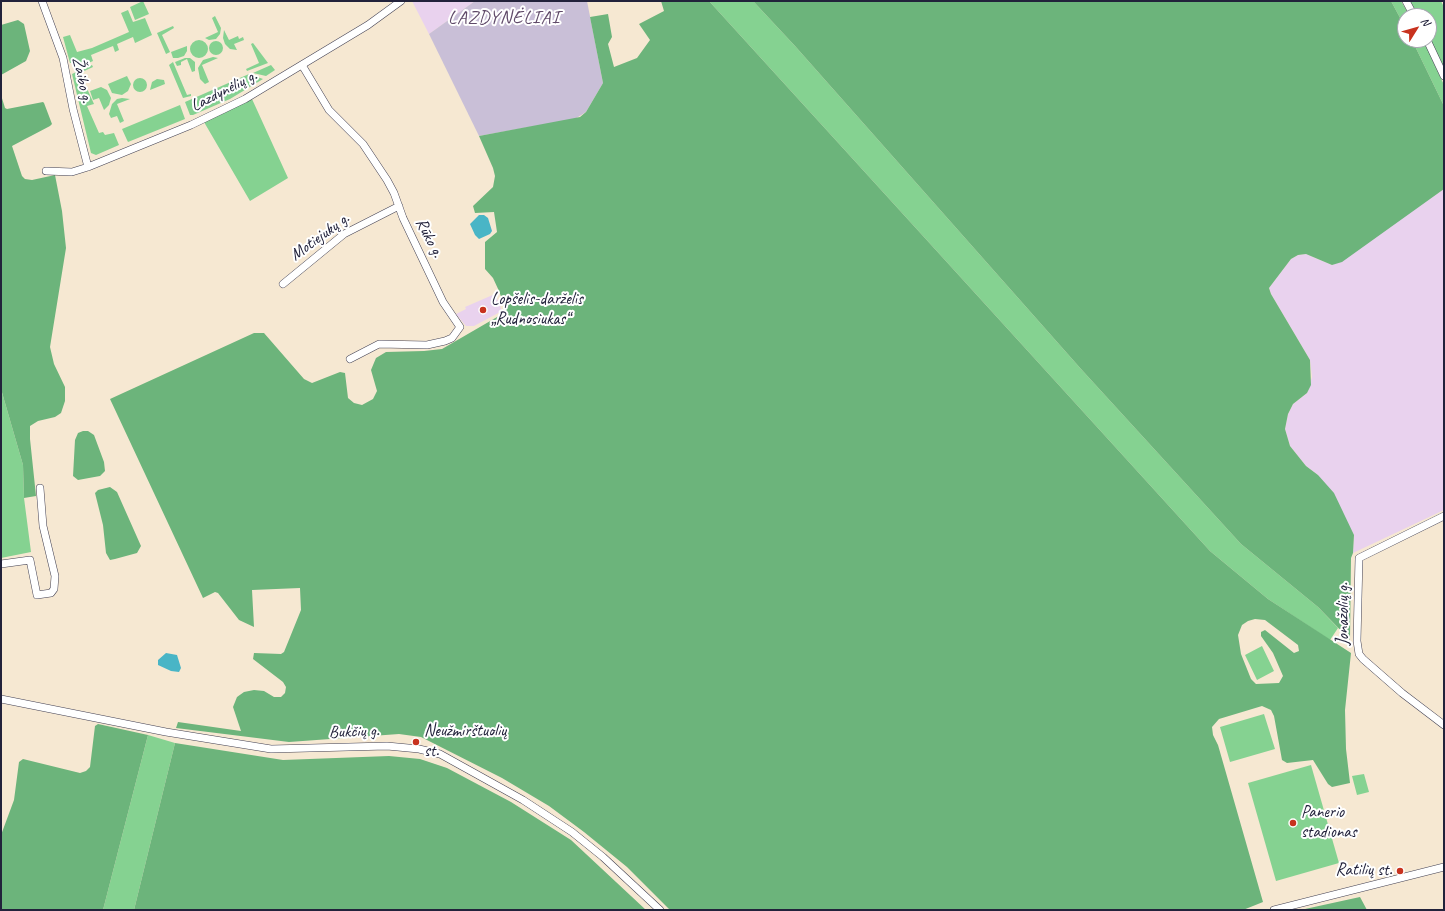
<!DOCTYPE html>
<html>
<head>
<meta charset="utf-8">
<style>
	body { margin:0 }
	#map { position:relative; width:1445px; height:911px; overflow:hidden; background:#f6e8d2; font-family:Caveat,sans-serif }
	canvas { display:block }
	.frame { position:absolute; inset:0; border:2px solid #22223b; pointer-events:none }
	.north { position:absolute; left:1397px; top:8px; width:40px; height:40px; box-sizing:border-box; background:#fff; border:1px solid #a7a7b1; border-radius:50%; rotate:53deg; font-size:11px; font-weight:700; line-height:16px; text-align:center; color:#22223b }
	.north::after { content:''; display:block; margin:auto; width:14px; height:18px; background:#c8321e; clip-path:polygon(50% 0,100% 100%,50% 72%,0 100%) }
</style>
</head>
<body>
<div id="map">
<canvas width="1445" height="911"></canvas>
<div class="frame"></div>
<div class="north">N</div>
</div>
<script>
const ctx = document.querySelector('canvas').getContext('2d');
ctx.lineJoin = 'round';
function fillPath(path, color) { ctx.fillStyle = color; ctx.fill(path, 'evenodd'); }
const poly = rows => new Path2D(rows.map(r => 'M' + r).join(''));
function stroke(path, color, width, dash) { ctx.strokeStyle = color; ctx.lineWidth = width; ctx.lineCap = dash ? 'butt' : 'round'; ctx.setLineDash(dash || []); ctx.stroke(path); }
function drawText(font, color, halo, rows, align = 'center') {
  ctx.font = font + ' Caveat,sans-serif'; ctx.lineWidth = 4; ctx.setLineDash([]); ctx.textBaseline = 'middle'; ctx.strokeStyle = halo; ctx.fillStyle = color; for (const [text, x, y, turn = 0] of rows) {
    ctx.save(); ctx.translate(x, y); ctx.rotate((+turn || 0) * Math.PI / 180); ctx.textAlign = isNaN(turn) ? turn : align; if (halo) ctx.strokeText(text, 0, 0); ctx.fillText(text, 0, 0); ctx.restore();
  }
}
const built = poly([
	[412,1,475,1,429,34],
	[1444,189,1444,510,1353,553,1354,535,1318,475,1306,466,1290,446,1285,429,1288,414,1293,404,1307,393,1312,377,1310,360,1271,294,1269,288,1291,259,1298,255,1306,254,1332,265],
	[495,294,502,311,474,326,466,326,456,314,466,309,465,307]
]);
const industrial = poly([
	[475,1,587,1,603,83,586,112,575,119,479,136,429,34]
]);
const green = poly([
	[143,1,149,14,135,20,130,7],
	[709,1,753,1,795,46,1081,369,1241,544,1318,607,1338,628,1330,640,1268,599,1210,551],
	[1391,1,1401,1,1410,16,1405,16,1405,27],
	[1409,1,1441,1,1444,7,1444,70,1429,38,1429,16,1418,16],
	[128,10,133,22,145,18,152,35,135,43,133,37,117,44,119,50,115,52,113,46,91,55,93,61,77,68,80,65,78,61,70,63,63,37,70,35,77,52,92,48,129,32,121,13],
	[215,16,221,28,220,34,216,39,209,40,205,38,218,32,212,18],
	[173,26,174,28,162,35,170,52,166,54,157,33],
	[224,30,229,40,238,36,239,39,243,37,244,40,234,44,237,50,230,49,225,44,223,38],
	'190 49a9 9 0 1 1 18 0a9 9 0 1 1-18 0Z',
	[1412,40,1423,40,1429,52,1444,85,1444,106],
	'209 48a7 7 0 1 1 14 0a7 7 0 1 1-14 0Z',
	[253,43,268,63,247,71,246,69,259,63,251,44],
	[187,46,187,51,184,56,178,58,173,58,171,52],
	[213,57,218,58,202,65,209,82,205,84,200,79,198,68,203,60],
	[185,58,190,58,195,62,195,71,192,72,187,59,181,62,181,65,177,66,175,62],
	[173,62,187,95,191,94,191,96,183,98,169,65],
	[92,65,93,67,80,73,94,104,87,106,99,133,103,132,105,135,114,133,119,145,96,155,91,153,72,74],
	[271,65,275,70,266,76,253,73],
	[249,74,263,79,230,99,193,115,190,115,185,102],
	[127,76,131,84,128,91,122,95,112,93,108,84],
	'133 85a7 7 0 1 1 14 0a7 7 0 1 1-14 0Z',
	[157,79,164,80,165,84,150,90,152,82],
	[101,87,107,90,111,98,109,105,104,110,99,98,93,100,90,91],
	[122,98,130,99,117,104,124,121,120,123,117,116,111,118,109,114,112,104,117,99],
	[252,99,288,178,250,201,204,122],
	[180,105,185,119,128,142,127,140,122,129],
	[1,389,23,465,24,498,31,552,1,558],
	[1262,646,1274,671,1257,680,1245,655],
	[1264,714,1275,749,1230,762,1220,727],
	[148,735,175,743,134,910,103,910],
	[1311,765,1339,863,1276,881,1248,783],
	[1364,774,1369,792,1357,795,1352,776]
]);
const forest = poly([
	[661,1,709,1,1210,551,1268,599,1351,653,1345,710,1346,749,1350,783,1332,787,1328,784,1313,760,1287,763,1282,760,1274,716,1271,710,1262,706,1219,719,1212,727,1213,735,1218,745,1263,902,1243,910,670,910,627,867,584,832,549,806,502,778,421,737,399,734,289,742,176,728,178,722,241,731,233,707,237,697,244,692,254,690,264,691,274,697,281,697,285,693,286,687,283,682,253,659,254,653,281,654,284,652,301,610,300,588,252,590,254,627,239,620,218,593,215,592,203,598,110,399,254,333,264,333,304,379,312,383,340,372,345,373,348,398,354,403,362,405,373,399,377,391,371,370,376,358,386,352,424,351,442,349,504,313,503,302,499,291,493,278,485,269,485,242,497,232,494,212,475,213,473,206,493,187,495,176,493,168,479,136,580,117,586,112,603,83,590,17,608,14,612,37,608,44,614,67,637,58,650,40,639,24,664,11],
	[1255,619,1265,620,1298,645,1299,651,1294,653,1265,630,1261,632,1261,636,1273,653,1283,676,1279,683,1256,684,1251,679,1241,654,1238,635,1242,625,1248,621],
	[753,1,1391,1,1405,27,1405,40,1412,40,1444,106,1444,189,1342,262,1332,265,1306,254,1298,255,1291,259,1269,288,1271,294,1310,360,1311,385,1307,393,1293,404,1288,414,1285,429,1290,446,1306,466,1318,475,1334,493,1354,535,1353,553,1351,558,1350,640,1318,607,1241,544,1081,369,795,46],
	[18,20,24,24,30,51,26,61,1,75,1,25],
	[1,95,5,108,7,109,43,102,44,103,52,124,50,126,12,146,22,176,25,179,32,180,55,175,62,211,66,248,50,347,54,364,65,387,65,401,61,413,55,417,38,421,30,426,30,439,36,496,24,498,23,465,1,389],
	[83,431,88,431,94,435,104,462,105,471,100,476,78,480,73,476,75,440,78,433],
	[110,487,117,492,141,546,137,553,115,559,110,560,106,553,103,525,95,493,98,490],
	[98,724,148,735,103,910,1,910,1,835,14,800,19,762,23,759,80,773,86,771,90,767,95,726],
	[175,743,283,760,389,756,420,759,447,768,511,802,571,840,646,910,134,910],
	[1360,897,1367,910,1301,910,1305,909]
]);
const water = poly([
	[479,215,484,215,488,218,492,231,490,234,479,239,475,235,470,224],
	[166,653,177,655,181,668,179,672,171,671,158,665,158,660]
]);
const minor = poly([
	[42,1,63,58,73,109,88,167],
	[1406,1,1414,16],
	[1427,40,1444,76],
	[302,65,329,110,363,144,387,180,394,193,403,218,443,302,460,327,452,338,445,341,427,345,379,344,350,359],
	[46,171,72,172,88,167,191,125,245,99,368,25,401,1],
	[283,284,344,234,399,206],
	[1444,516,1359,558,1357,641,1359,654,1363,659,1402,693,1444,725],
	[1,564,30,560,37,595,51,593,54,589,55,576,43,526,40,488],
	[1,699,166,732,271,749,387,746,419,749,440,754,523,800,572,832,603,857,660,910],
	[1274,910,1444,867]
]);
const markers = [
	[483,310,4,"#c8321e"],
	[416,742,4,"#c8321e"],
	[1293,823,4,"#c8321e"],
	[1400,871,4,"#c8321e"]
];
const streetNames = [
	["Žaibo g.",82,80,78],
	["Lazdynėlių g.",224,91,-27],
	["Motiejukų g.",320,237,-36],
	["Rūko g.",429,238,63],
	["Jonažolių g.",1344,614,-90],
	["Bukčių g.",354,732,-2]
];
const poiNames = [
	["Lopšelis-darželis",491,300],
	["„Rudnosiukas“",491,320],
	["Neužmirštuolių",424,732],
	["st.",424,752],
	["Panerio",1301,813],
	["stadionas",1301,833],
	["Ratilių st.",1392,871,"right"]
];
const quarterNames = [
	["LAZDYNĖLIAI",504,18]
];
fillPath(built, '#e9d2ee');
fillPath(industrial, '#c9bfd7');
fillPath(green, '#85d291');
fillPath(forest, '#6cb47b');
fillPath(water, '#49b5c6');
stroke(minor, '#424052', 8);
stroke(minor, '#fff', 7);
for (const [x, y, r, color] of markers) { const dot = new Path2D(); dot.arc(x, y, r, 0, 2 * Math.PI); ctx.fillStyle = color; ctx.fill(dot); stroke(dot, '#fff', 1.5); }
drawText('17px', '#22223b', '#fff', streetNames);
drawText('17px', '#22223b', '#fff', poiNames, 'left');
ctx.letterSpacing = '1px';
drawText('19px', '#604a69', '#fff', quarterNames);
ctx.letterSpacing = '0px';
</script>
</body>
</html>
